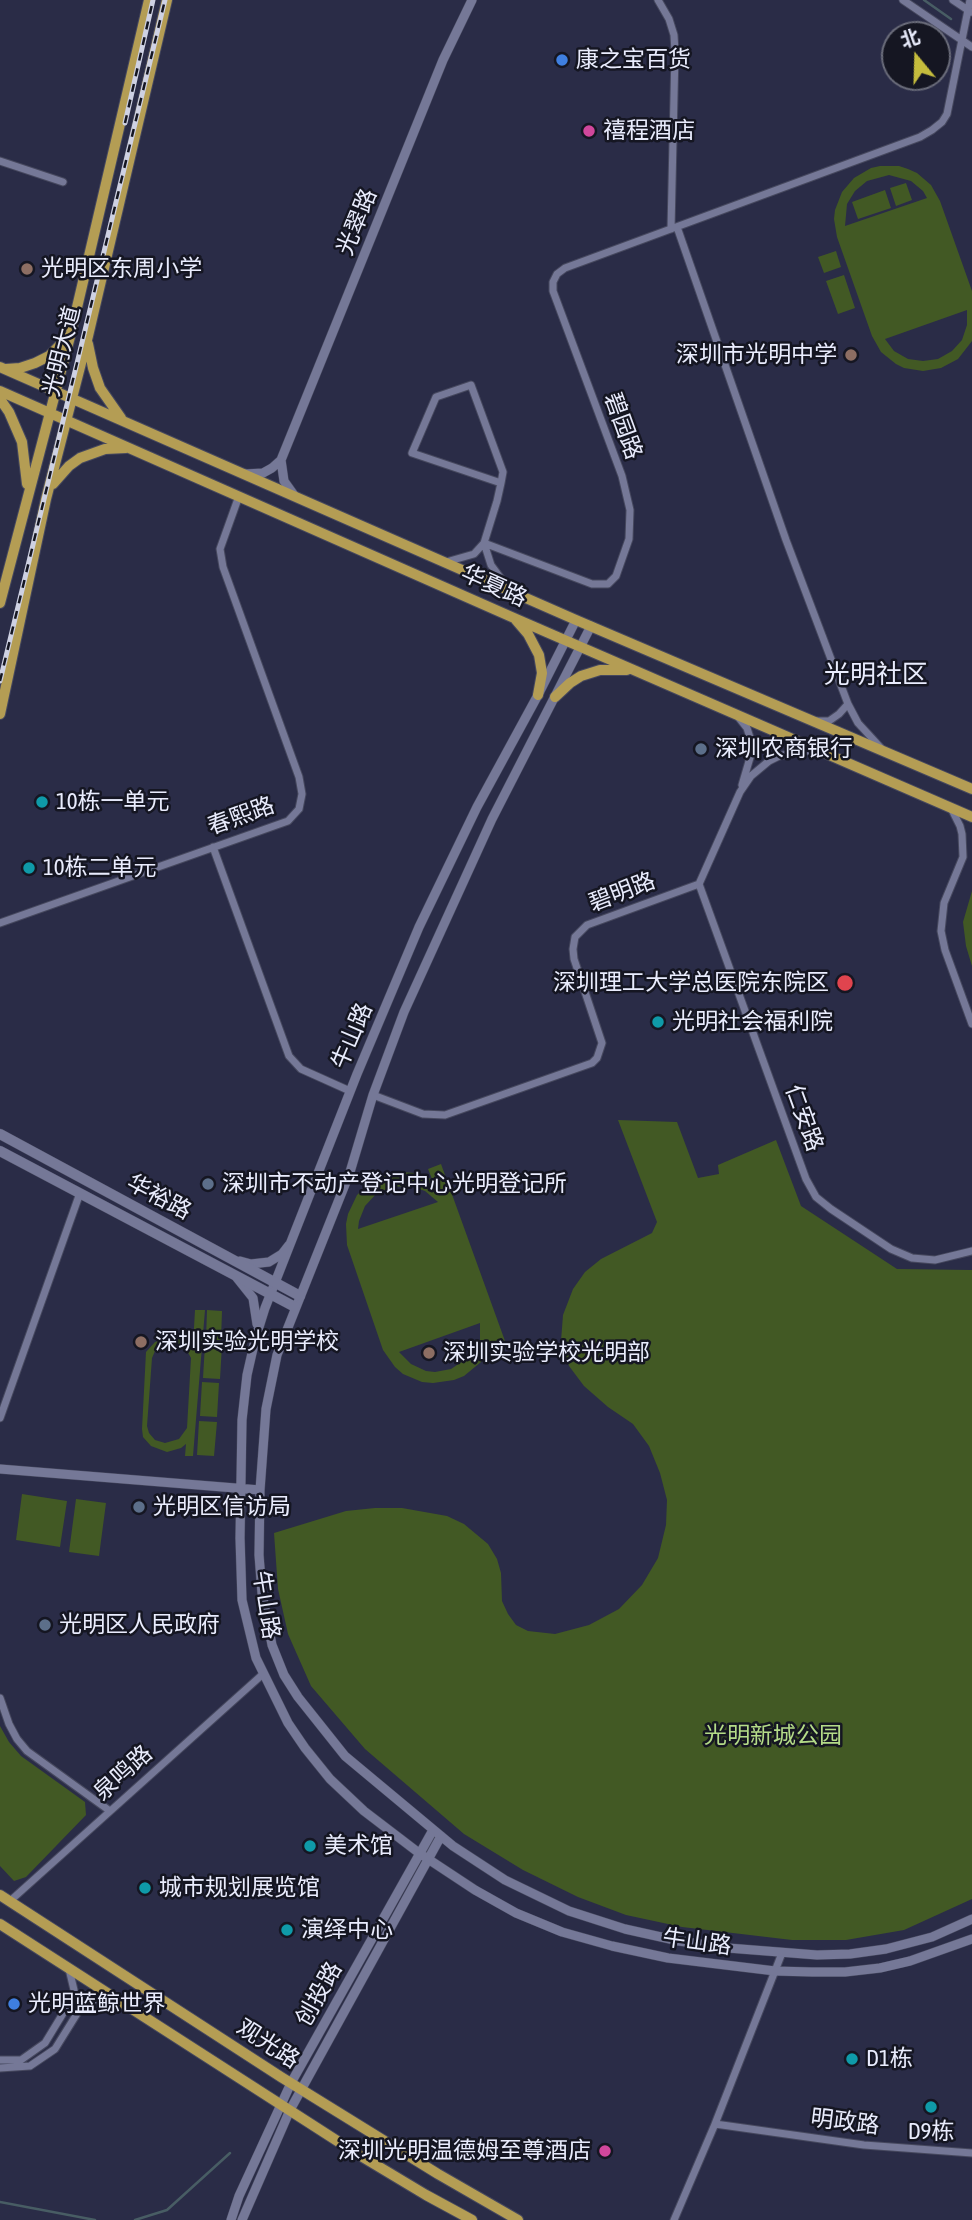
<!DOCTYPE html>
<html>
<head>
<meta charset="utf-8">
<style>
	body { margin:0 }
	#map { position:relative; width:972px; height:2220px; overflow:hidden; background:#2a2c47; font-family:"Asap Condensed","Noto Sans SC",sans-serif }
	canvas { display:block }
	.north { position:absolute; left:881px; top:21px; width:70px; height:70px; box-sizing:border-box; background:#151622; border:2px solid #6a6c7a; border-radius:50%; rotate:341deg; font-size:19px; font-weight:700; line-height:28px; text-align:center; color:#e9ecfd }
	.north::after { content:''; display:block; margin:auto; width:24px; height:32px; background:#c5bc3d; clip-path:polygon(50% 0,100% 100%,50% 72%,0 100%) }
</style>
</head>
<body>
<div id="map">
<canvas width="972" height="2220"></canvas>
<div class="north">北</div>
</div>
<script>
const ctx = document.querySelector('canvas').getContext('2d');
ctx.lineJoin = 'round';
function fillPath(path, color) { ctx.fillStyle = color; ctx.fill(path, 'evenodd'); }
const poly = rows => new Path2D(rows.map(r => 'M' + r).join(''));
function stroke(path, color, width, dash) { ctx.strokeStyle = color; ctx.lineWidth = width; ctx.lineCap = dash ? 'butt' : 'round'; ctx.setLineDash(dash || []); ctx.stroke(path); }
function drawText(font, color, halo, rows, align = 'center') {
  ctx.font = font + ' "Asap Condensed","Noto Sans SC",sans-serif'; ctx.lineWidth = 5; ctx.setLineDash([]); ctx.textBaseline = 'middle'; ctx.strokeStyle = halo; ctx.fillStyle = color; for (const [text, x, y, turn = 0] of rows) {
    ctx.save(); ctx.translate(x, y); ctx.rotate((+turn || 0) * Math.PI / 180); ctx.textAlign = isNaN(turn) ? turn : align; if (halo) ctx.strokeText(text, 0, 0); ctx.fillText(text, 0, 0); ctx.restore();
  }
}
const green = poly([
	[880,166,899,166,908,169,917,173,931,185,940,201,972,291,972,341,958,359,941,368,923,371,904,368,896,364,881,352,872,336,837,237,834,219,835,210,842,192,854,178,871,168],
	[889,175,911,181,923,191,927,198,845,226,847,204,855,191,867,181],
	[967,310,967,325,962,340,952,351,938,359,923,361,908,359,894,351,885,339],
	[906,183,912,200,896,206,890,188],
	[885,190,891,208,858,219,852,202],
	[836,251,841,267,824,273,818,257],
	[844,275,855,308,838,314,826,281],
	[972,891,972,966,966,946,963,922],
	[618,1120,677,1122,698,1178,719,1174,718,1165,776,1140,801,1206,897,1269,972,1270,972,1899,904,1930,846,1940,792,1940,682,1927,626,1915,578,1897,523,1870,464,1834,365,1749,311,1686,288,1634,278,1589,274,1533,346,1511,375,1508,402,1508,447,1516,464,1524,488,1544,497,1559,501,1573,502,1601,508,1614,516,1625,528,1631,555,1634,589,1625,619,1609,642,1585,658,1558,666,1525,667,1500,660,1473,649,1446,633,1424,608,1407,584,1386,569,1366,561,1341,563,1315,573,1289,585,1272,601,1259,652,1233,657,1222],
	[441,1164,505,1341,492,1346,491,1344,481,1362,464,1376,454,1380,433,1383,422,1382,403,1374,395,1367,383,1350,347,1245,346,1224,348,1214,357,1195,372,1181,392,1173,403,1172,414,1173,432,1179,428,1169],
	[410,1186,425,1191,438,1202,358,1229,359,1221,365,1206,377,1193,393,1187],
	[480,1323,480,1340,472,1355,451,1369,435,1372,426,1371,411,1364,399,1352],
	[195,1310,205,1310,193,1456,185,1456,186,1444,181,1448,167,1452,151,1446,143,1437,142,1429,146,1352,155,1342,170,1337,180,1337,193,1345],
	[175,1342,186,1349,191,1358,187,1428,179,1439,165,1443,155,1440,149,1433,147,1426,152,1358,155,1351,160,1347],
	[207,1310,222,1311,221,1340,206,1340],
	[205,1344,222,1345,220,1379,203,1378],
	[202,1382,219,1383,217,1417,200,1416],
	[199,1421,217,1422,214,1456,197,1455],
	[22,1494,67,1501,60,1547,16,1540],
	[76,1499,106,1503,99,1556,69,1552],
	[0,1726,9,1742,21,1756,85,1802,86,1815,26,1877,14,1881,0,1866]
]);
const stream = poly([
	[924,0,951,19],
	[0,2202,95,2220],
	[135,2220,167,2210,230,2153]
]);
const minor = poly([
	[658,0,669,19,674,35,675,52,671,229],
	[903,0,972,47],
	[953,0,971,12],
	[0,161,63,182],
	[677,227,786,540,848,704,839,714,829,721,817,721],
	[484,543,592,584,608,584,616,576,629,539,630,510,622,476,553,291,553,282,557,274,565,268,920,137,932,130,942,122,947,114,970,0],
	[484,543,491,565,508,588],
	[446,562,474,554,484,543,497,501,501,483,503,472,471,385,436,397,412,453,501,483],
	[848,704,858,723,881,748],
	[739,718,747,728,752,744,752,751,742,785],
	[951,808,960,826,962,834,963,857,944,903,941,931,945,950,972,1024],
	[213,847,289,1056,301,1069,350,1091],
	[699,884,806,1179,816,1197,831,1209,891,1249,912,1258,935,1260,972,1251],
	[0,923,288,821,299,809,302,794,299,777,223,567,220,549,239,496],
	[373,1095,423,1114,445,1115,592,1063,597,1058,602,1043,574,959,573,949,575,937,587,925,699,884,740,792,751,776,769,761,779,756,800,751,817,751],
	[0,1418,80,1193],
	[0,1698,9,1724,17,1739,27,1751,110,1811],
	[10,1901,263,1674],
	[0,2060,21,2060,45,2043,73,1997,74,1990,69,1969],
	[0,2068,30,2066,55,2049,83,2004,110,1995],
	[715,2124,864,2145,972,2153],
	[674,2220,715,2124,782,1953]
]);
const tertiary = poly([
	[245,474,263,473,272,468,281,460],
	[294,495,284,481,281,460,443,60,472,0],
	[576,620,538,695,477,807,419,927,357,1074,265,1308,255,1340,247,1375,242,1420,240,1538,242,1600,256,1658,288,1723,305,1748,330,1779,364,1811,419,1853,475,1890,516,1913,562,1932,612,1946,668,1958,775,1971,812,1972,845,1972,880,1968,910,1961,972,1939],
	[591,626,492,819,404,1012,373,1095,350,1172,277,1355,266,1409,260,1490,259,1555,262,1593,272,1645,284,1675,298,1697,345,1756,453,1846,505,1880,569,1911,625,1929,679,1941,728,1948,817,1955,850,1954,886,1949,932,1937,972,1919],
	[240,1261,251,1264,269,1262,282,1254,289,1245],
	[237,1278,253,1298,257,1324],
	[0,1469,260,1490],
	[231,2220,239,2196,291,2083,433,1830],
	[242,2220,290,2110,441,1836]
]);
const secondary = poly([
	[0,1134,300,1296],
	[0,1151,295,1307]
]);
const primary = poly([
	[88,344,93,368,100,388,121,418],
	[0,367,576,620,972,789],
	[6,369,20,368,35,363,49,356,67,338],
	[0,391,514,618,972,817],
	[0,399,9,412,22,442,27,484],
	[53,484,69,466,80,458,105,449,126,448],
	[0,603,71,333,149,0],
	[516,620,528,634,539,655,542,673,538,695],
	[555,697,570,683,581,676,600,670,627,670],
	[0,714,46,499,88,336,167,0],
	[0,1895,281,2077,438,2174,518,2220],
	[0,1924,356,2153,426,2195,472,2220]
]);
const rail = poly([
	[125,123,153,0],
	[0,681,165,0]
]);
const markers = [
	[562,60,7,"#3f7fe0"],
	[589,131,7,"#d1479c"],
	[27,269,7,"#8d6e63"],
	[851,355,7,"#8d6e63"],
	[701,749,7,"#5c6f8a"],
	[42,802,7,"#0f9aa8"],
	[29,868,7,"#0f9aa8"],
	[845,983,9,"#e0444e"],
	[658,1022,7,"#0f9aa8"],
	[208,1184,7,"#5c6f8a"],
	[141,1342,7,"#8d6e63"],
	[429,1353,7,"#8d6e63"],
	[139,1507,7,"#5c6f8a"],
	[45,1625,7,"#5c6f8a"],
	[310,1846,7,"#0f9aa8"],
	[145,1888,7,"#0f9aa8"],
	[287,1930,7,"#0f9aa8"],
	[14,2004,7,"#3f7fe0"],
	[852,2059,7,"#0f9aa8"],
	[931,2107,7,"#0f9aa8"],
	[605,2151,7,"#d1479c"]
];
const poiNames = [
	["康之宝百货",576,60],
	["禧程酒店",603,131],
	["光明区东周小学",41,269],
	["深圳市光明中学",837,355,"right"],
	["深圳农商银行",715,749],
	["10栋一单元",56,802],
	["10栋二单元",43,868],
	["深圳理工大学总医院东院区",829,983,"right"],
	["光明社会福利院",672,1022],
	["深圳市不动产登记中心光明登记所",222,1184],
	["深圳实验光明学校",155,1342],
	["深圳实验学校光明部",443,1353],
	["光明区信访局",153,1507],
	["光明区人民政府",59,1625],
	["美术馆",324,1846],
	["城市规划展览馆",159,1888],
	["演绎中心",301,1930],
	["光明蓝鲸世界",28,2004],
	["D1栋",866,2059],
	["D9栋",931,2132,"center"],
	["深圳光明温德姆至尊酒店",591,2151,"right"]
];
const streetNames = [
	["光翠路",357,222,-68],
	["光明大道",62,351,-76],
	["碧园路",623,426,70],
	["华夏路",494,586,24],
	["春熙路",241,816,-20],
	["碧明路",622,892,-21],
	["牛山路",352,1036,-67],
	["仁安路",804,1118,70],
	["华裕路",159,1197,28],
	["牛山路",266,1605,81],
	["泉鸣路",123,1773,-42],
	["牛山路",697,1942,8],
	["创投路",319,1994,-61],
	["观光路",268,2044,33],
	["明政路",845,2122,7]
];
const parkNames = [
	["光明新城公园",773,1736]
];
const quarterNames = [
	["光明社区",876,675]
];
fillPath(green, '#425924');
stroke(stream, '#485d64', 2.5);
stroke(minor, '#46485e', 9);
stroke(tertiary, '#46485e', 10);
stroke(secondary, '#46485e', 11);
stroke(primary, '#46485e', 12);
stroke(minor, '#757897', 7);
stroke(tertiary, '#757897', 9);
stroke(secondary, '#757897', 10);
stroke(primary, '#b49d54', 10);
stroke(rail, '#ced1e3', 5);
stroke(rail, '#151622', 2.5, [8]);
for (const [x, y, r, color] of markers) { const dot = new Path2D(); dot.arc(x, y, r, 0, 2 * Math.PI); ctx.fillStyle = color; ctx.fill(dot); stroke(dot, '#151622', 2.5); }
drawText('23px', '#e9ecfd', '#151622', poiNames, 'left');
drawText('23px', '#e9ecfd', '#151622', streetNames);
drawText('23px', '#b4db88', '#151622', parkNames);
drawText('26px', '#e9ecfd', '#151622', quarterNames);
</script>
</body>
</html>
